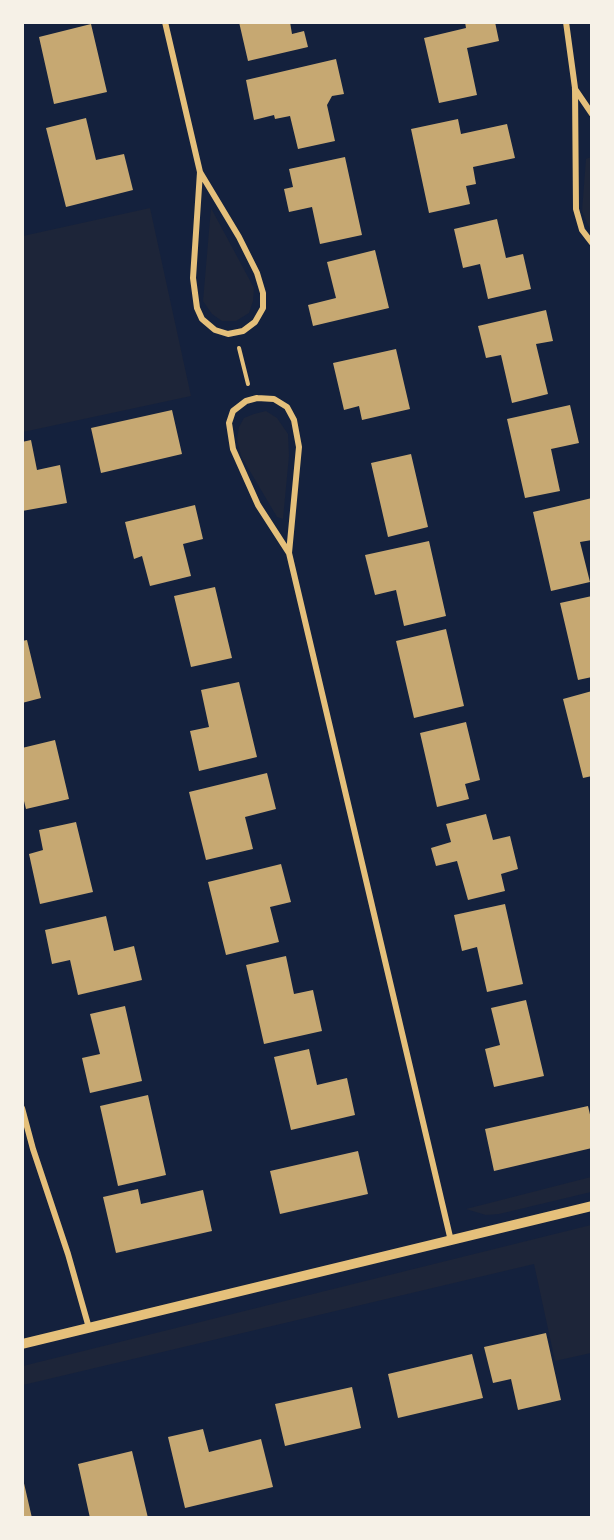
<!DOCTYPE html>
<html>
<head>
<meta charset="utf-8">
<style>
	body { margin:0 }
	#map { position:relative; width:614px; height:1540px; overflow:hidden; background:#14213d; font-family:"PT Sans Narrow",sans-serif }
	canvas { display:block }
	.frame { position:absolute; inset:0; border:24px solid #f6f1e7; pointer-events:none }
</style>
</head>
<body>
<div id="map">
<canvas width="614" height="1540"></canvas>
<div class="frame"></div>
</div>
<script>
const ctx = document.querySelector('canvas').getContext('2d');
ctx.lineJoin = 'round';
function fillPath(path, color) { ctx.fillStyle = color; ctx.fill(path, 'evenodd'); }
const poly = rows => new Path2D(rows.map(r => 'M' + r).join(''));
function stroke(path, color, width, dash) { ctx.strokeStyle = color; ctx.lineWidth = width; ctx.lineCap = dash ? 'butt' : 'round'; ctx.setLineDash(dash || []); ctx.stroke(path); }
const green = poly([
	[591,157,592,157,591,230,587,223,582,211,586,159],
	[150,208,191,396,23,432,23,236],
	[211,208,254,288,253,301,249,313,236,321,222,321,212,314,203,301],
	[266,411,277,418,288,434,289,456,283,519,277,517,241,456,237,439,239,427,244,418,254,414],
	[591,1177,591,1192,499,1214,486,1215,466,1209],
	[591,1225,591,1353,555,1361,534,1264,23,1385,23,1366]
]);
const building = poly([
	[239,22,290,22,292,34,304,31,308,47,248,61],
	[465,22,495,22,499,41,467,48,477,95,439,103,424,38,466,28],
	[91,24,107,92,54,104,39,37],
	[336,59,344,94,332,96,327,105,335,141,298,149,290,116,275,119,274,115,254,120,246,80],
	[86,118,96,160,124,154,133,190,66,207,46,128],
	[458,119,461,134,507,124,515,158,473,167,476,184,466,186,470,204,429,213,411,129],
	[345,157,362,235,320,244,312,207,289,212,284,189,293,187,289,169],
	[497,219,506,258,523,254,531,289,488,299,480,264,463,268,454,229],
	[375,250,389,308,313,326,308,305,336,298,327,262],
	[546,310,553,341,536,344,548,394,512,403,501,355,486,358,478,326],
	[396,349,410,409,362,420,359,406,344,410,333,363],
	[570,405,579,443,551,449,560,491,525,498,507,419],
	[172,410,182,454,101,473,91,428],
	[31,440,37,470,60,465,67,503,22,511,22,442],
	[411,454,428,527,388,537,371,463],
	[592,498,592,540,580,542,590,582,551,591,533,512],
	[195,505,203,539,183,544,191,576,150,586,142,556,134,559,125,522],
	[429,541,446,616,404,626,396,590,375,595,365,555],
	[215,587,232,658,191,667,174,596],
	[592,596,592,677,578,680,560,603],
	[446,629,464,706,414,718,396,641],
	[27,640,41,698,22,703,22,641],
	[239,682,257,757,199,771,190,731,209,727,201,690],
	[592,691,592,776,583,778,563,699],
	[466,722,480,780,465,784,469,799,437,807,420,733],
	[55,740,69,799,26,809,22,793,22,748],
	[267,773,276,809,245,817,253,849,206,860,189,792],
	[486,814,493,840,510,836,518,869,501,874,505,891,468,900,457,861,436,866,431,848,451,842,446,824],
	[76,822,93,892,40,904,29,854,43,850,39,830],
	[281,864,291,902,270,907,279,942,226,955,208,882],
	[505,904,523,984,487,992,477,947,462,951,454,915],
	[106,916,114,951,134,946,142,980,78,995,70,960,52,964,45,930],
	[286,956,294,994,313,990,322,1031,264,1044,246,965],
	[526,1000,544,1076,494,1087,485,1049,500,1045,491,1008],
	[125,1006,142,1081,90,1093,82,1058,100,1054,90,1014],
	[309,1049,317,1085,347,1078,355,1115,291,1130,274,1057],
	[148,1095,166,1175,118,1186,100,1106],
	[588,1106,592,1123,592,1148,494,1171,485,1129],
	[358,1151,368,1194,280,1214,270,1171],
	[138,1189,141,1204,203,1190,212,1231,116,1253,103,1197],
	[546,1333,561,1400,518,1410,511,1379,493,1383,484,1347],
	[472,1354,483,1398,398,1418,388,1374],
	[352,1387,361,1428,285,1446,275,1404],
	[203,1429,209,1452,261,1439,273,1487,185,1508,168,1437],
	[132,1451,148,1518,90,1518,78,1464],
	[22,1479,23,1479,32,1518,22,1518]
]);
const path = poly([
	[239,348,248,384]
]);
const minor = poly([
	[165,22,200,172],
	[566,22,575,88,576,209,582,230,592,243],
	[575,89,592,114],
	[200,172,239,237,257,273,263,293,263,308,255,322,243,331,228,334,215,330,202,319,197,308,193,278,200,172],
	[257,398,274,399,287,407,294,420,299,447,289,553,258,505,233,449,229,423,233,411,246,401,257,398],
	[289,553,451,1241],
	[22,1108,33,1149,68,1254,89,1328]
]);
const tertiary = poly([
	[22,1344,592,1206]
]);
fillPath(green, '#1d2539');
fillPath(building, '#c6a872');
stroke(path, '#e5c07b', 4);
stroke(minor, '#e5c07b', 6);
stroke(tertiary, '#e5c07b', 10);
</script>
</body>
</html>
